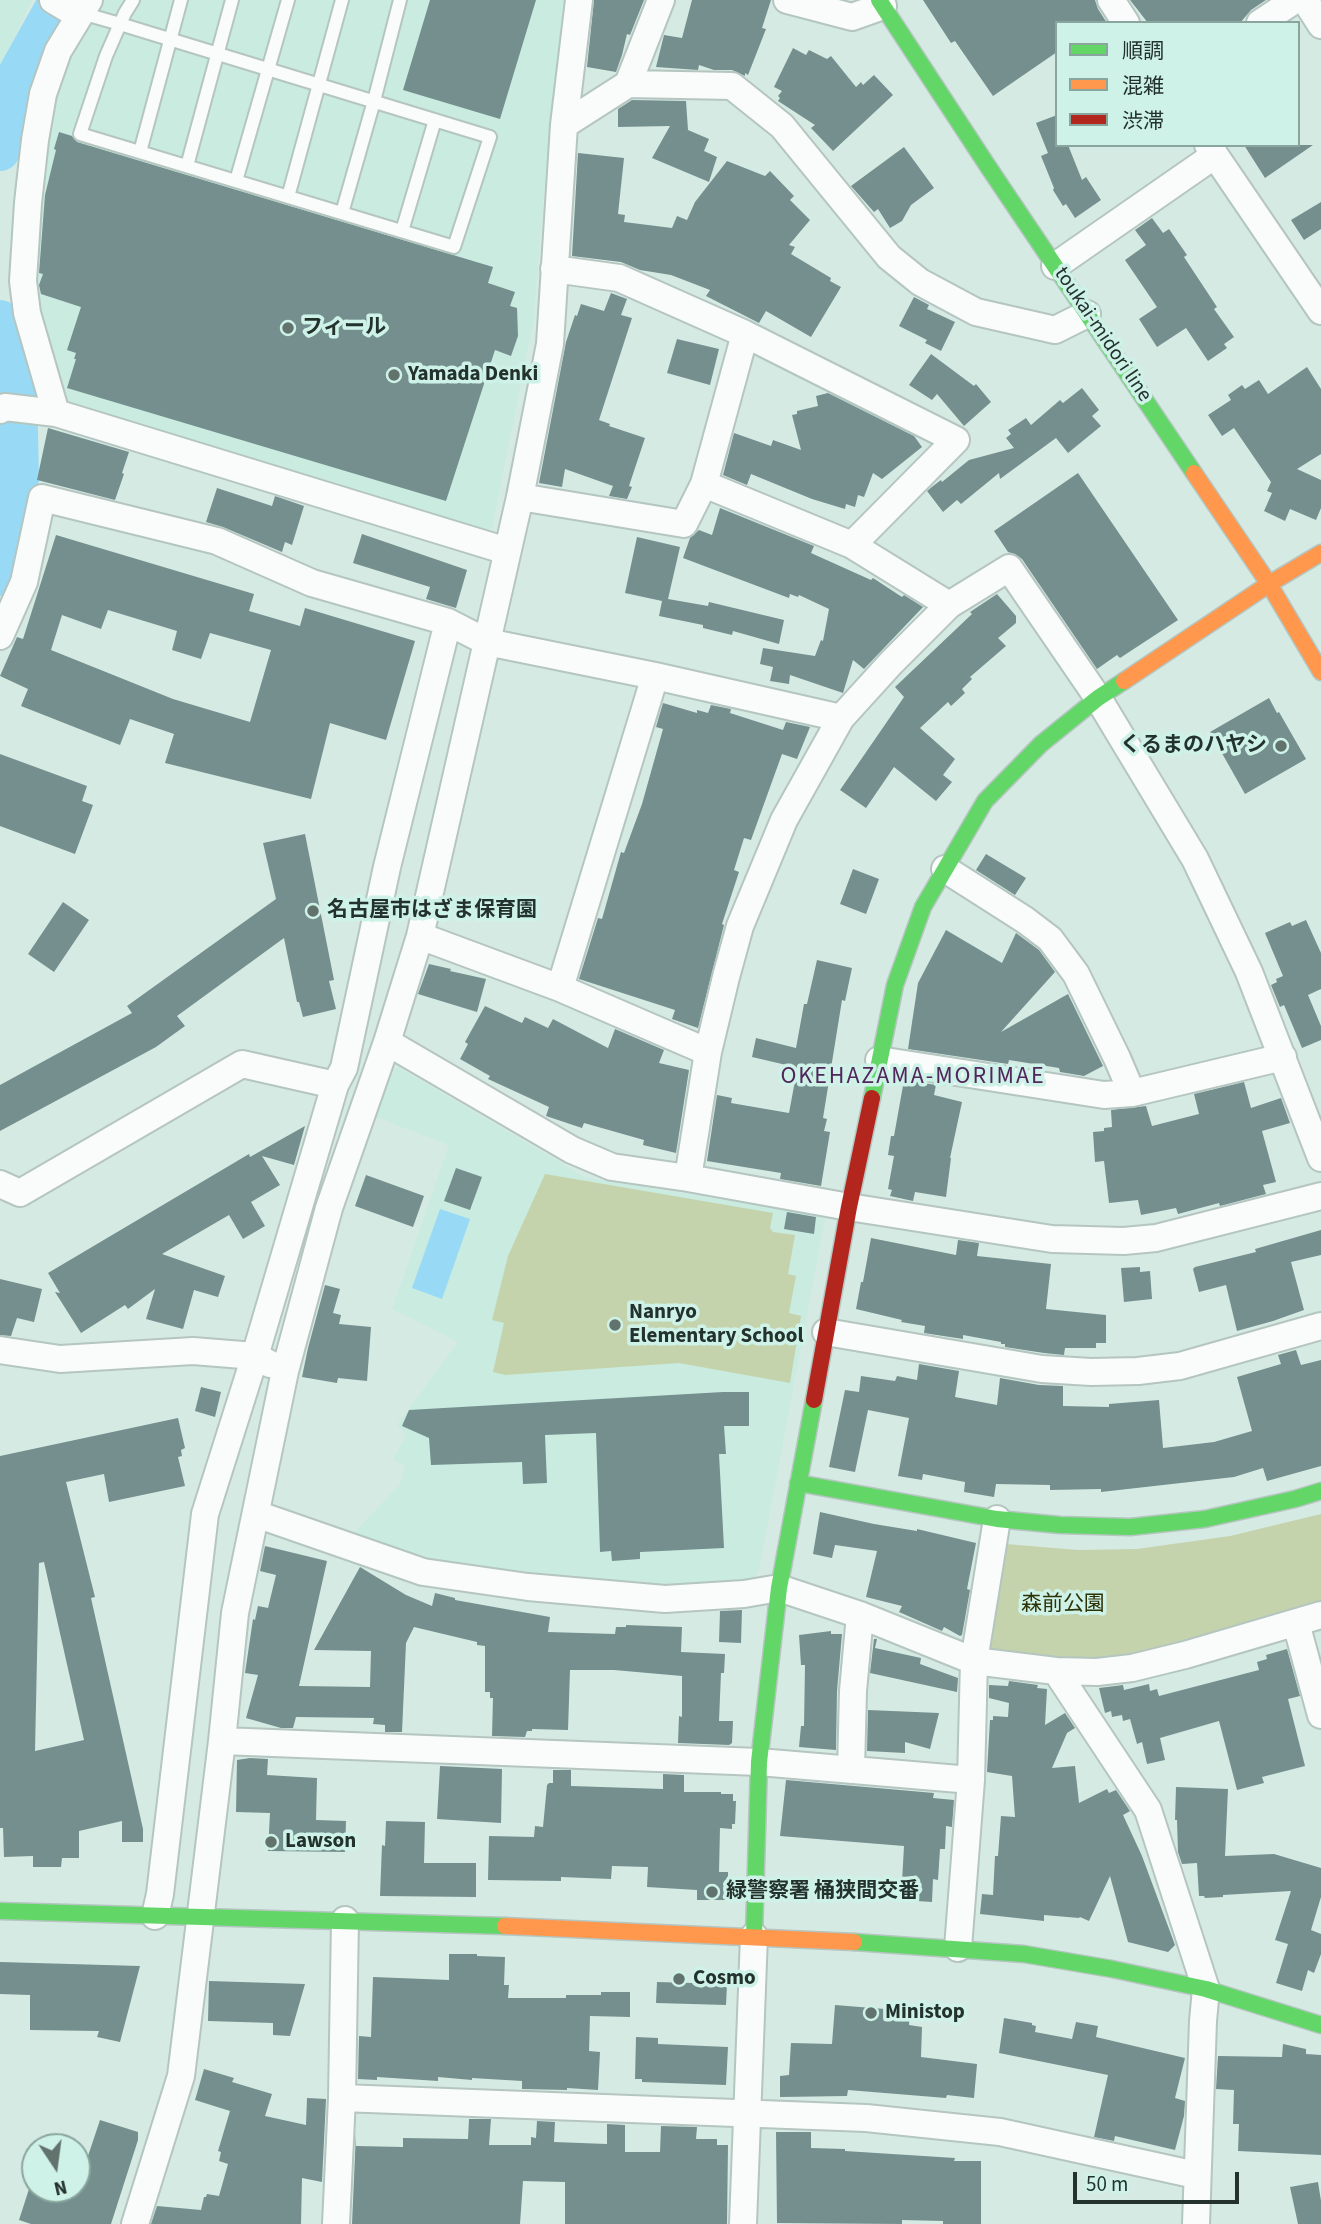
<!DOCTYPE html>
<html>
<head>
<meta charset="utf-8">
<style>
	body { margin:0 }
	#map { position:relative; width:1321px; height:2224px; overflow:hidden; background:#d6eae4; font-family:"Source Sans 3","Noto Sans JP",sans-serif }
	canvas { display:block }
	.legend { position:absolute; left:1055px; top:21px; width:245px; height:126px; box-sizing:border-box; background:#cef2e7; border:2px solid #8aa59d; margin:0; padding:9px 12px; list-style:none; font-size:21px; color:#24322d }
	.legend li { display:flex; align-items:center; gap:14px; height:35px }
	.legend b { width:35px; border:2px solid #8aa59d }
	.north { position:absolute; left:21px; top:2133px; width:70px; height:70px; box-sizing:border-box; background:#cef2e7; border:2px solid #8aa59d; border-radius:50%; rotate:167deg; font-size:19px; font-weight:700; line-height:28px; text-align:center; color:#24322d }
	.north::after { content:''; display:block; margin:auto; width:24px; height:32px; background:#62726d; clip-path:polygon(50% 0,100% 100%,50% 72%,0 100%) }
	.scale { position:absolute; left:1073px; top:2172px; width:166px; height:32px; box-sizing:border-box; border:4px solid #24322d; border-top:0; padding-left:9px; font-size:21px; line-height:24px; white-space:nowrap; color:#24322d; -webkit-text-stroke:5px #cef2e7; paint-order:stroke }
</style>
</head>
<body>
<div id="map">
<canvas width="1321" height="2224"></canvas>
<ul class="legend">
<li><b style="height:9px;background:#63d668"></b>順調</li>
<li><b style="height:9px;background:#ff974d"></b>混雑</li>
<li><b style="height:9px;background:#b3261e"></b>渋滞</li>
</ul>
<div class="north">N</div>
<div class="scale">50 m</div>
</div>
<script>
const ctx = document.querySelector('canvas').getContext('2d');
ctx.lineJoin = 'round';
function fillPath(path, color) { ctx.fillStyle = color; ctx.fill(path, 'evenodd'); }
const poly = rows => new Path2D(rows.map(r => 'M' + r).join(''));
function stroke(path, color, width, dash) { ctx.strokeStyle = color; ctx.lineWidth = width; ctx.lineCap = dash ? 'butt' : 'round'; ctx.setLineDash(dash || []); ctx.stroke(path); }
function drawText(font, color, halo, rows, align = 'center') {
  ctx.font = font + ' "Source Sans 3","Noto Sans JP",sans-serif'; ctx.lineWidth = 7; ctx.setLineDash([]); ctx.textBaseline = 'middle'; ctx.strokeStyle = halo; ctx.fillStyle = color; for (const [text, x, y, turn = 0] of rows) {
    ctx.save(); ctx.translate(x, y); ctx.rotate((+turn || 0) * Math.PI / 180); ctx.textAlign = isNaN(turn) ? turn : align; if (halo) ctx.strokeText(text, 0, 0); ctx.fillText(text, 0, 0); ctx.restore();
  }
}
const built = poly([
	[0,0,32,0,0,69],
	[102,0,574,0,564,45,549,133,533,323,492,528,480,531,69,402,38,307,35,277,41,216,42,160,49,111,65,65],
	[398,1067,586,1178,820,1215,825,1219,759,1571,753,1579,659,1586,444,1563,351,1536,400,1484,405,1466,393,1460,406,1434,397,1425,458,1342,392,1309,449,1145,376,1117,389,1072]
]);
const green = poly([
	[545,1174,773,1213,770,1228,773,1232,795,1235,788,1274,796,1276,789,1313,801,1316,790,1383,679,1363,505,1375,493,1372,504,1323,492,1320,508,1256],
	[1321,1514,1321,1606,1164,1649,1094,1662,998,1657,989,1649,1006,1544,1078,1550,1137,1549,1230,1536]
]);
const water = poly([
	[440,1209,470,1219,442,1299,412,1288]
]);
const river = poly([
	[0,151,15,79,59,0],
	[0,320,17,387,19,479,0,576]
]);
const building = poly([
	[430,0,536,0,500,119,403,90],
	[594,0,644,0,630,35,627,34,622,55,616,72,587,67],
	[692,0,771,0,762,28,766,29,748,75,745,73,745,76,732,70,714,70,699,65,698,70,656,67,664,35,682,38],
	[923,0,1095,0,1098,9,1107,23,1057,23,1057,52,993,96,955,41,951,43],
	[1130,0,1266,0,1251,10,1240,23,1148,23],
	[793,48,806,55,809,50,827,59,831,56,856,87,861,82,863,85,874,75,893,95,833,151,811,128,815,125,778,101,780,98,778,96,782,91,774,87],
	[632,100,686,101,688,130,709,139,704,151,717,157,709,182,652,158,670,126,618,127,618,109],
	[1057,115,1057,145,1068,145,1082,180,1086,177,1101,200,1075,218,1066,204,1063,206,1053,190,1054,188,1041,156,1048,153,1036,123],
	[59,132,72,136,77,142,493,267,488,283,515,292,510,306,517,308,518,336,511,356,495,350,446,501,67,388,76,359,74,359,76,353,67,350,81,307,41,294,39,285,43,274,39,273,45,195,56,150,54,149],
	[1244,145,1313,145,1265,178],
	[904,147,934,188,911,205,902,221,890,228,878,209,874,212,851,186],
	[578,153,624,158,618,214,625,215,624,222,672,228,677,216,687,220,695,202,727,161,765,176,770,171,794,196,790,200,810,220,789,245,795,247,791,254,831,278,830,281,841,287,811,337,766,311,759,323,706,296,710,290,671,275,640,270,621,262,572,256],
	[1321,202,1321,229,1304,240,1291,220],
	[1152,218,1163,233,1169,229,1187,255,1184,257,1217,307,1214,309,1234,337,1224,344,1227,348,1208,361,1186,328,1157,347,1139,319,1157,307,1125,260,1146,245,1135,230],
	[611,293,627,299,621,315,632,318,599,420,610,424,609,426,645,438,629,486,632,487,627,499,609,496,613,486,565,469,562,487,539,483,566,342,575,315,577,316,581,304,604,311],
	[914,297,929,305,927,309,955,322,941,351,925,343,927,340,899,326],
	[677,339,719,349,710,385,667,373],
	[931,354,974,386,976,384,991,402,964,426,937,394,932,400,909,385],
	[1307,367,1321,389,1321,454,1297,469,1321,480,1321,508,1316,520,1290,509,1285,521,1264,511,1272,493,1267,491,1271,482,1234,428,1222,436,1208,415,1231,400,1228,395,1242,385,1245,389,1259,380,1268,394],
	[1082,388,1099,410,1092,416,1101,426,1068,453,1056,438,1000,479,999,473,961,504,957,500,943,512,927,491,933,486,941,480,942,482,969,460,1014,448,1006,438,1011,434,1008,430,1026,418,1031,425,1060,400,1063,403],
	[828,393,914,436,922,447,882,479,873,473,864,497,858,495,855,507,846,504,845,509,812,499,751,474,747,485,723,475,734,433,771,446,773,440,801,450,792,415,797,414,797,411,818,406,816,396],
	[48,428,129,452,122,473,124,474,115,500,37,480],
	[1078,473,1178,620,1120,658,1117,655,1097,669,1022,559,1015,554,1008,552,994,531],
	[217,488,272,506,275,496,304,506,292,545,285,542,282,552,223,527,206,522],
	[720,508,814,546,811,553,871,580,873,578,902,597,904,595,923,607,864,669,853,660,843,693,790,675,789,684,770,681,773,667,760,664,763,648,815,656,821,640,823,641,829,609,799,595,798,597,790,594,789,598,683,558,690,538,699,530,712,535],
	[362,534,467,570,456,608,426,599,430,587,353,563],
	[56,535,254,594,249,611,300,626,305,608,415,641,386,740,330,723,311,799,165,763,174,734,130,719,120,745,21,706,28,689,0,676,17,637,23,639],
	[108,610,177,631,172,650,201,659,210,633,271,650,250,722,173,699,51,650,62,615,101,629],
	[637,537,680,547,668,599,708,606,709,602,784,620,779,644,733,631,732,635,703,628,703,625,659,616,662,601,625,593],
	[997,594,1016,616,1016,623,998,638,1006,646,970,677,972,679,962,689,965,693,951,706,948,702,920,728,955,759,943,775,952,782,936,801,894,767,866,808,840,790,904,697,895,687,972,614,970,612],
	[1269,698,1277,713,1279,712,1306,759,1245,794,1210,732],
	[663,703,697,713,697,710,708,713,711,705,731,709,730,713,783,730,786,722,810,727,797,759,782,754,751,840,744,838,734,870,739,872,722,924,724,925,698,1028,672,1019,675,1010,579,979,598,918,602,919,621,852,624,853,642,804,663,729,656,727],
	[0,754,87,786,82,801,93,805,75,854,0,826],
	[305,834,334,980,329,981,336,1009,303,1017,299,1002,297,1002,284,938,177,1016,185,1026,156,1047,0,1131,0,1085,132,1013,127,1006,276,899,263,843],
	[986,854,1026,878,1015,895,976,870],
	[853,869,879,879,866,914,840,904],
	[63,902,89,920,54,972,28,954],
	[1306,920,1321,953,1321,989,1308,995,1321,1026,1321,1040,1302,1048,1284,1005,1280,1007,1271,985,1277,982,1276,979,1283,976,1265,933,1290,922,1292,926],
	[946,930,1002,963,1016,933,1039,950,1055,972,1001,1032,1068,994,1103,1066,1084,1076,1060,1072,1059,1068,1009,1060,1008,1064,908,1049,918,983],
	[817,960,852,968,845,1001,842,1000,823,1118,827,1119,824,1131,830,1132,821,1186,780,1179,781,1173,707,1161,717,1095,732,1098,731,1103,789,1113,797,1070,795,1069,795,1067,752,1057,756,1038,796,1048,804,1004,807,1004],
	[429,964,451,969,450,971,486,979,477,1012,418,994],
	[485,1006,522,1023,525,1017,548,1028,553,1019,608,1048,615,1029,664,1050,659,1063,689,1070,676,1153,643,1145,644,1140,584,1123,582,1128,546,1116,549,1107,488,1079,490,1076,460,1059,468,1044,465,1042],
	[904,1080,936,1085,934,1095,962,1102,950,1158,951,1158,946,1197,915,1192,913,1201,890,1196,892,1190,888,1189,894,1156,888,1155,891,1136,894,1136],
	[1244,1082,1251,1108,1281,1098,1290,1123,1262,1131,1276,1182,1263,1185,1266,1194,1220,1206,1219,1203,1178,1214,1176,1208,1141,1215,1138,1200,1109,1203,1104,1161,1095,1162,1093,1132,1104,1131,1104,1128,1112,1127,1111,1110,1146,1106,1152,1126,1199,1114,1194,1094],
	[305,1126,294,1165,262,1156,280,1185,251,1202,265,1226,243,1239,229,1215,162,1254,225,1276,218,1297,194,1290,183,1329,146,1319,155,1289,128,1309,125,1305,81,1333,55,1292,60,1293,48,1273,249,1154,250,1157],
	[456,1168,482,1177,470,1210,444,1201],
	[366,1175,424,1196,413,1227,355,1206],
	[787,1212,816,1217,814,1234,784,1229],
	[1321,1230,1321,1255,1291,1262,1304,1310,1273,1321,1237,1331,1226,1285,1199,1292,1193,1269,1195,1267,1256,1252,1255,1249],
	[871,1238,956,1255,958,1240,979,1243,977,1256,1051,1264,1046,1309,1106,1315,1106,1343,1096,1343,1096,1348,1065,1348,1064,1355,1044,1353,1005,1347,1005,1344,1001,1344,1001,1342,963,1335,963,1339,924,1333,925,1326,901,1322,902,1320,856,1309,861,1282,863,1282],
	[1140,1267,1140,1272,1150,1271,1152,1299,1124,1302,1121,1268],
	[0,1279,42,1289,34,1322,17,1318,11,1336,0,1335],
	[325,1285,340,1289,333,1313,341,1315,339,1324,371,1327,367,1381,338,1378,337,1383,302,1377,308,1348],
	[1296,1350,1301,1365,1321,1360,1321,1466,1267,1481,1263,1468,1234,1477,1101,1492,1101,1489,1050,1490,1050,1485,996,1484,994,1497,964,1492,965,1482,923,1474,922,1480,898,1476,909,1418,868,1410,855,1472,829,1467,845,1390,859,1392,861,1376,895,1381,897,1376,917,1380,919,1364,959,1371,955,1397,997,1405,1000,1378,1039,1385,1063,1386,1063,1406,1109,1407,1109,1404,1159,1400,1163,1448,1214,1442,1252,1431,1237,1377,1281,1364,1278,1355],
	[201,1387,221,1392,215,1417,195,1411],
	[723,1392,749,1392,749,1426,724,1426,726,1454,719,1454,724,1548,640,1552,640,1559,612,1561,611,1551,600,1552,596,1433,545,1435,547,1483,523,1484,522,1462,431,1465,429,1438,402,1426,409,1410],
	[178,1418,185,1448,181,1450,182,1456,178,1457,185,1486,109,1502,104,1474,66,1482,95,1597,91,1598,143,1829,143,1842,122,1842,122,1821,79,1831,79,1858,62,1858,61,1867,33,1867,33,1856,4,1857,3,1828,0,1828,0,1456],
	[44,1562,84,1740,35,1751,39,1563],
	[820,1512,874,1524,917,1531,917,1529,976,1543,967,1589,970,1590,962,1635,960,1636,944,1627,942,1631,899,1612,902,1606,866,1597,877,1551,835,1545,832,1558,813,1554],
	[265,1546,327,1561,299,1686,370,1687,371,1651,314,1650,360,1567,406,1595,432,1606,435,1593,455,1598,455,1600,550,1617,548,1632,615,1634,616,1627,626,1627,626,1625,682,1627,681,1652,725,1654,724,1673,721,1673,719,1721,733,1721,732,1743,729,1745,678,1743,679,1716,682,1717,682,1676,614,1670,570,1670,568,1730,532,1729,532,1731,527,1731,525,1737,492,1736,493,1698,490,1698,490,1692,485,1692,485,1646,477,1645,477,1642,414,1627,406,1643,402,1732,385,1732,385,1725,373,1724,374,1718,296,1717,293,1728,281,1728,246,1718,258,1675,245,1673,253,1619,255,1620,258,1606,268,1608,276,1575,260,1571],
	[742,1610,741,1643,719,1642,720,1611],
	[831,1631,831,1634,842,1634,837,1691,836,1750,799,1747,801,1726,804,1726,805,1665,801,1665,799,1635],
	[874,1639,877,1639,875,1648,921,1658,920,1664,958,1678,957,1692,870,1673],
	[1287,1649,1300,1696,1288,1699,1305,1766,1262,1777,1264,1783,1237,1790,1219,1721,1160,1738,1165,1760,1147,1764,1142,1742,1137,1744,1130,1719,1123,1721,1122,1715,1112,1717,1111,1711,1105,1713,1099,1688,1123,1685,1124,1690,1149,1684,1150,1691,1157,1689,1159,1696,1259,1670,1257,1662,1267,1659,1266,1655],
	[1009,1681,1038,1685,1037,1688,1047,1689,1045,1725,1065,1713,1075,1728,1067,1733,1052,1768,1075,1766,1079,1803,1107,1789,1109,1793,1116,1790,1130,1811,1123,1815,1142,1856,1175,1945,1168,1952,1128,1942,1110,1876,1089,1921,1080,1917,1079,1918,1044,1915,1044,1921,980,1914,982,1894,993,1895,995,1856,998,1856,1001,1816,1015,1817,1012,1776,987,1772,990,1720,993,1720,993,1716,1008,1717,1009,1703,989,1698,989,1685,1008,1686],
	[868,1710,939,1713,930,1749,905,1742,905,1753,867,1751],
	[250,1758,268,1759,267,1775,317,1778,316,1820,346,1821,345,1852,268,1851,270,1813,236,1812,237,1760],
	[440,1766,502,1769,501,1823,437,1819],
	[553,1770,571,1770,571,1786,663,1789,663,1774,684,1775,684,1792,721,1792,721,1794,733,1794,733,1801,736,1801,735,1824,732,1824,732,1829,720,1828,719,1872,728,1872,728,1900,697,1900,697,1890,647,1887,648,1867,612,1866,611,1879,561,1877,561,1881,488,1880,489,1836,534,1837,535,1826,543,1827,547,1785,549,1783,553,1783],
	[786,1780,934,1793,933,1798,954,1800,952,1827,946,1826,945,1849,940,1849,938,1880,933,1879,932,1902,901,1900,904,1846,780,1836],
	[1176,1787,1228,1789,1225,1856,1274,1854,1321,1868,1321,1897,1311,1930,1321,1934,1321,1954,1314,1973,1308,1970,1302,1991,1276,1983,1288,1944,1275,1940,1291,1891,1223,1895,1223,1897,1205,1898,1204,1896,1199,1896,1197,1863,1182,1864,1178,1852,1177,1820,1175,1820],
	[386,1821,425,1822,424,1863,476,1863,476,1897,380,1896,382,1845,385,1846],
	[449,1954,477,1954,477,1956,505,1957,504,1985,509,1985,508,1998,566,1998,566,1995,601,1995,601,1992,630,1992,630,2017,590,2016,589,2051,600,2052,598,2090,567,2088,567,2090,522,2089,522,2081,472,2078,472,2080,438,2077,438,2081,377,2077,377,2080,358,2079,359,2036,371,2037,373,1977,449,1980],
	[0,1962,140,1966,120,2042,97,2037,99,2031,30,2030,30,1995,0,1994],
	[209,1981,305,1984,290,2036,273,2035,273,2023,208,2021],
	[657,1982,727,1984,726,2005,656,2003],
	[835,2005,910,2011,909,2025,922,2027,921,2057,977,2064,974,2098,947,2095,946,2098,848,2090,847,2096,780,2097,780,2076,789,2075,791,2043,832,2044],
	[1004,2018,1032,2023,1032,2025,1036,2026,1035,2032,1072,2039,1076,2022,1098,2026,1096,2037,1185,2058,1175,2098,1185,2101,1184,2116,1175,2150,1115,2136,1114,2141,1094,2137,1108,2075,999,2053],
	[636,2037,658,2038,658,2044,728,2047,726,2085,642,2082,642,2079,635,2079],
	[1283,2044,1306,2049,1306,2054,1321,2055,1321,2155,1238,2151,1239,2124,1233,2124,1234,2090,1216,2089,1218,2056,1282,2057],
	[204,2069,234,2078,232,2082,272,2094,265,2116,306,2125,307,2098,326,2099,322,2182,302,2178,301,2224,151,2224,157,2206,201,2210,204,2197,206,2197,207,2194,219,2196,228,2164,219,2161,221,2152,218,2151,230,2111,195,2100],
	[469,2119,491,2119,489,2145,531,2145,531,2137,536,2138,537,2121,555,2122,554,2142,607,2144,607,2124,625,2125,625,2152,660,2152,661,2126,697,2127,696,2139,717,2139,717,2145,728,2145,727,2224,565,2224,565,2182,523,2181,520,2224,352,2224,356,2133,356,2146,403,2147,403,2138,468,2139],
	[100,2120,138,2132,138,2140,111,2224,31,2224,19,2220,29,2189,77,2189],
	[776,2132,811,2132,811,2148,845,2149,845,2151,955,2158,954,2161,981,2161,981,2224,943,2224,943,2221,902,2220,902,2224,777,2223],
	[1318,2182,1321,2201,1321,2224,1298,2224,1290,2187]
]);
const lane = poly([
	[78,12,120,24,169,39,490,137,454,247,80,134,106,56,120,24,125,13,133,0],
	[140,152,181,0],
	[187,166,232,0],
	[236,181,288,0],
	[288,197,342,0],
	[342,213,374,101,400,0],
	[402,231,435,120]
]);
const street = poly([
	[53,0,68,9],
	[787,0,852,17,883,6],
	[1111,0,1126,23],
	[1305,0,1321,25],
	[1260,23,1295,0],
	[628,84,661,0],
	[564,125,628,84,732,86,782,126,889,257,920,282,976,312,1055,330,1087,314],
	[1208,145,1321,311],
	[1055,266,1215,155],
	[554,269,619,278,745,334,956,440,852,545],
	[0,410,5,407,56,413,507,551],
	[56,413,27,313,23,281,28,203,35,140,43,94,58,51,89,0],
	[704,484,852,545,949,605],
	[520,497,684,524,704,484,745,334],
	[0,636,24,582,42,498,217,541,312,583,448,622,487,642,655,676,841,718],
	[945,869,1025,920,1050,939,1076,974,1117,1058,1132,1093],
	[420,936,560,988,708,1052],
	[560,988,655,676],
	[387,1042,572,1150,612,1167,688,1178,849,1207,1052,1239,1124,1241,1156,1238,1321,1196],
	[879,1060,1104,1095,1132,1093,1283,1057],
	[688,1178,708,1052,726,977,740,926,784,820,841,718,891,663,949,605,1009,568,1098,698,1195,859,1249,972,1321,1158],
	[0,1184,20,1193,242,1064,335,1085],
	[826,1332,1042,1369,1091,1372,1138,1371,1180,1366,1321,1326],
	[0,1350,60,1359,193,1351,255,1356,270,1364],
	[256,1514,423,1572,528,1587,665,1599,744,1594,779,1588,860,1615,974,1661,1056,1671,1097,1672,1132,1668,1185,1655,1321,1615],
	[1296,1623,1321,1715],
	[1056,1671,1148,1810,1206,1989,1203,2021,1196,2224],
	[222,1741,759,1762,971,1780],
	[851,1770,853,1691,860,1615],
	[155,1916,160,1894,205,1514,255,1356,335,1085,344,1068,387,867,448,622],
	[958,1948,971,1780,974,1661,997,1519],
	[342,2098,866,2118,1000,2132,1196,2175],
	[135,2224,181,2076,222,1741,235,1613,285,1371,329,1208,387,1042,420,936,520,497,550,344,564,125,579,0],
	[336,2224,342,2098,345,1920],
	[743,2224,754,1936]
]);
const fast = poly([
	[879,0,989,168,1194,473],
	[872,1098,895,985,923,907,985,801,1041,744,1098,698,1124,681],
	[798,1483,997,1519,1060,1525,1130,1527,1205,1519,1295,1499,1321,1491],
	[0,1911,505,1926],
	[754,1936,759,1762,779,1588,814,1400],
	[854,1942,1024,1954,1112,1969,1206,1989,1321,2025]
]);
const slow = poly([
	[1194,473,1269,584,1321,672],
	[1124,681,1269,584,1321,553],
	[505,1926,854,1942]
]);
const jam = poly([
	[814,1400,849,1207,872,1098]
]);
const markers = [
	[288,328,7,"#62726d"],
	[394,375,7,"#62726d"],
	[1281,746,7,"#62726d"],
	[313,911,7,"#62726d"],
	[615,1325,7,"#62726d"],
	[271,1842,7,"#62726d"],
	[712,1892,7,"#62726d"],
	[679,1979,7,"#62726d"],
	[871,2013,7,"#62726d"]
];
const poiNames = [
	["フィール",302,328],
	["Yamada Denki",408,375],
	["くるまのハヤシ",1267,746,"right"],
	["名古屋市はざま保育園",327,911],
	["Nanryo",629,1313],
	["Elementary School",629,1337],
	["Lawson",285,1842],
	["緑警察署 桶狭間交番",726,1892],
	["Cosmo",693,1979],
	["Ministop",885,2013]
];
const streetNames = [
	["toukai-midori line",1102,335,56]
];
const parkNames = [
	["森前公園",1063,1605]
];
const quarterNames = [
	["OKEHAZAMA-MORIMAE",913,1078]
];
fillPath(built, '#c9ebe0');
fillPath(green, '#c4d3ab');
fillPath(water, '#98daf6');
stroke(river, '#98daf6', 40);
fillPath(building, '#748f8e');
stroke(lane, '#b5c5c0', 16);
stroke(street, '#b5c5c0', 30);
stroke(fast, '#b5c5c0', 19);
stroke(slow, '#b5c5c0', 19);
stroke(jam, '#b5c5c0', 19);
stroke(lane, '#f9fcfb', 12);
stroke(street, '#f9fcfb', 26);
stroke(fast, '#63d668', 16);
stroke(slow, '#ff974d', 16);
stroke(jam, '#b3261e', 16);
for (const [x, y, r, color] of markers) { const dot = new Path2D(); dot.arc(x, y, r, 0, 2 * Math.PI); ctx.fillStyle = color; ctx.fill(dot); stroke(dot, '#cef2e7', 2.5); }
drawText('bold 21px', '#24322d', '#cef2e7', poiNames, 'left');
drawText('21px', '#24322d', '#cef2e7', streetNames);
drawText('21px', '#2d3206', '#cef2e7', parkNames);
ctx.letterSpacing = '2px';
drawText('24px', '#50265b', '#cef2e7', quarterNames);
ctx.letterSpacing = '0px';
</script>
</body>
</html>
